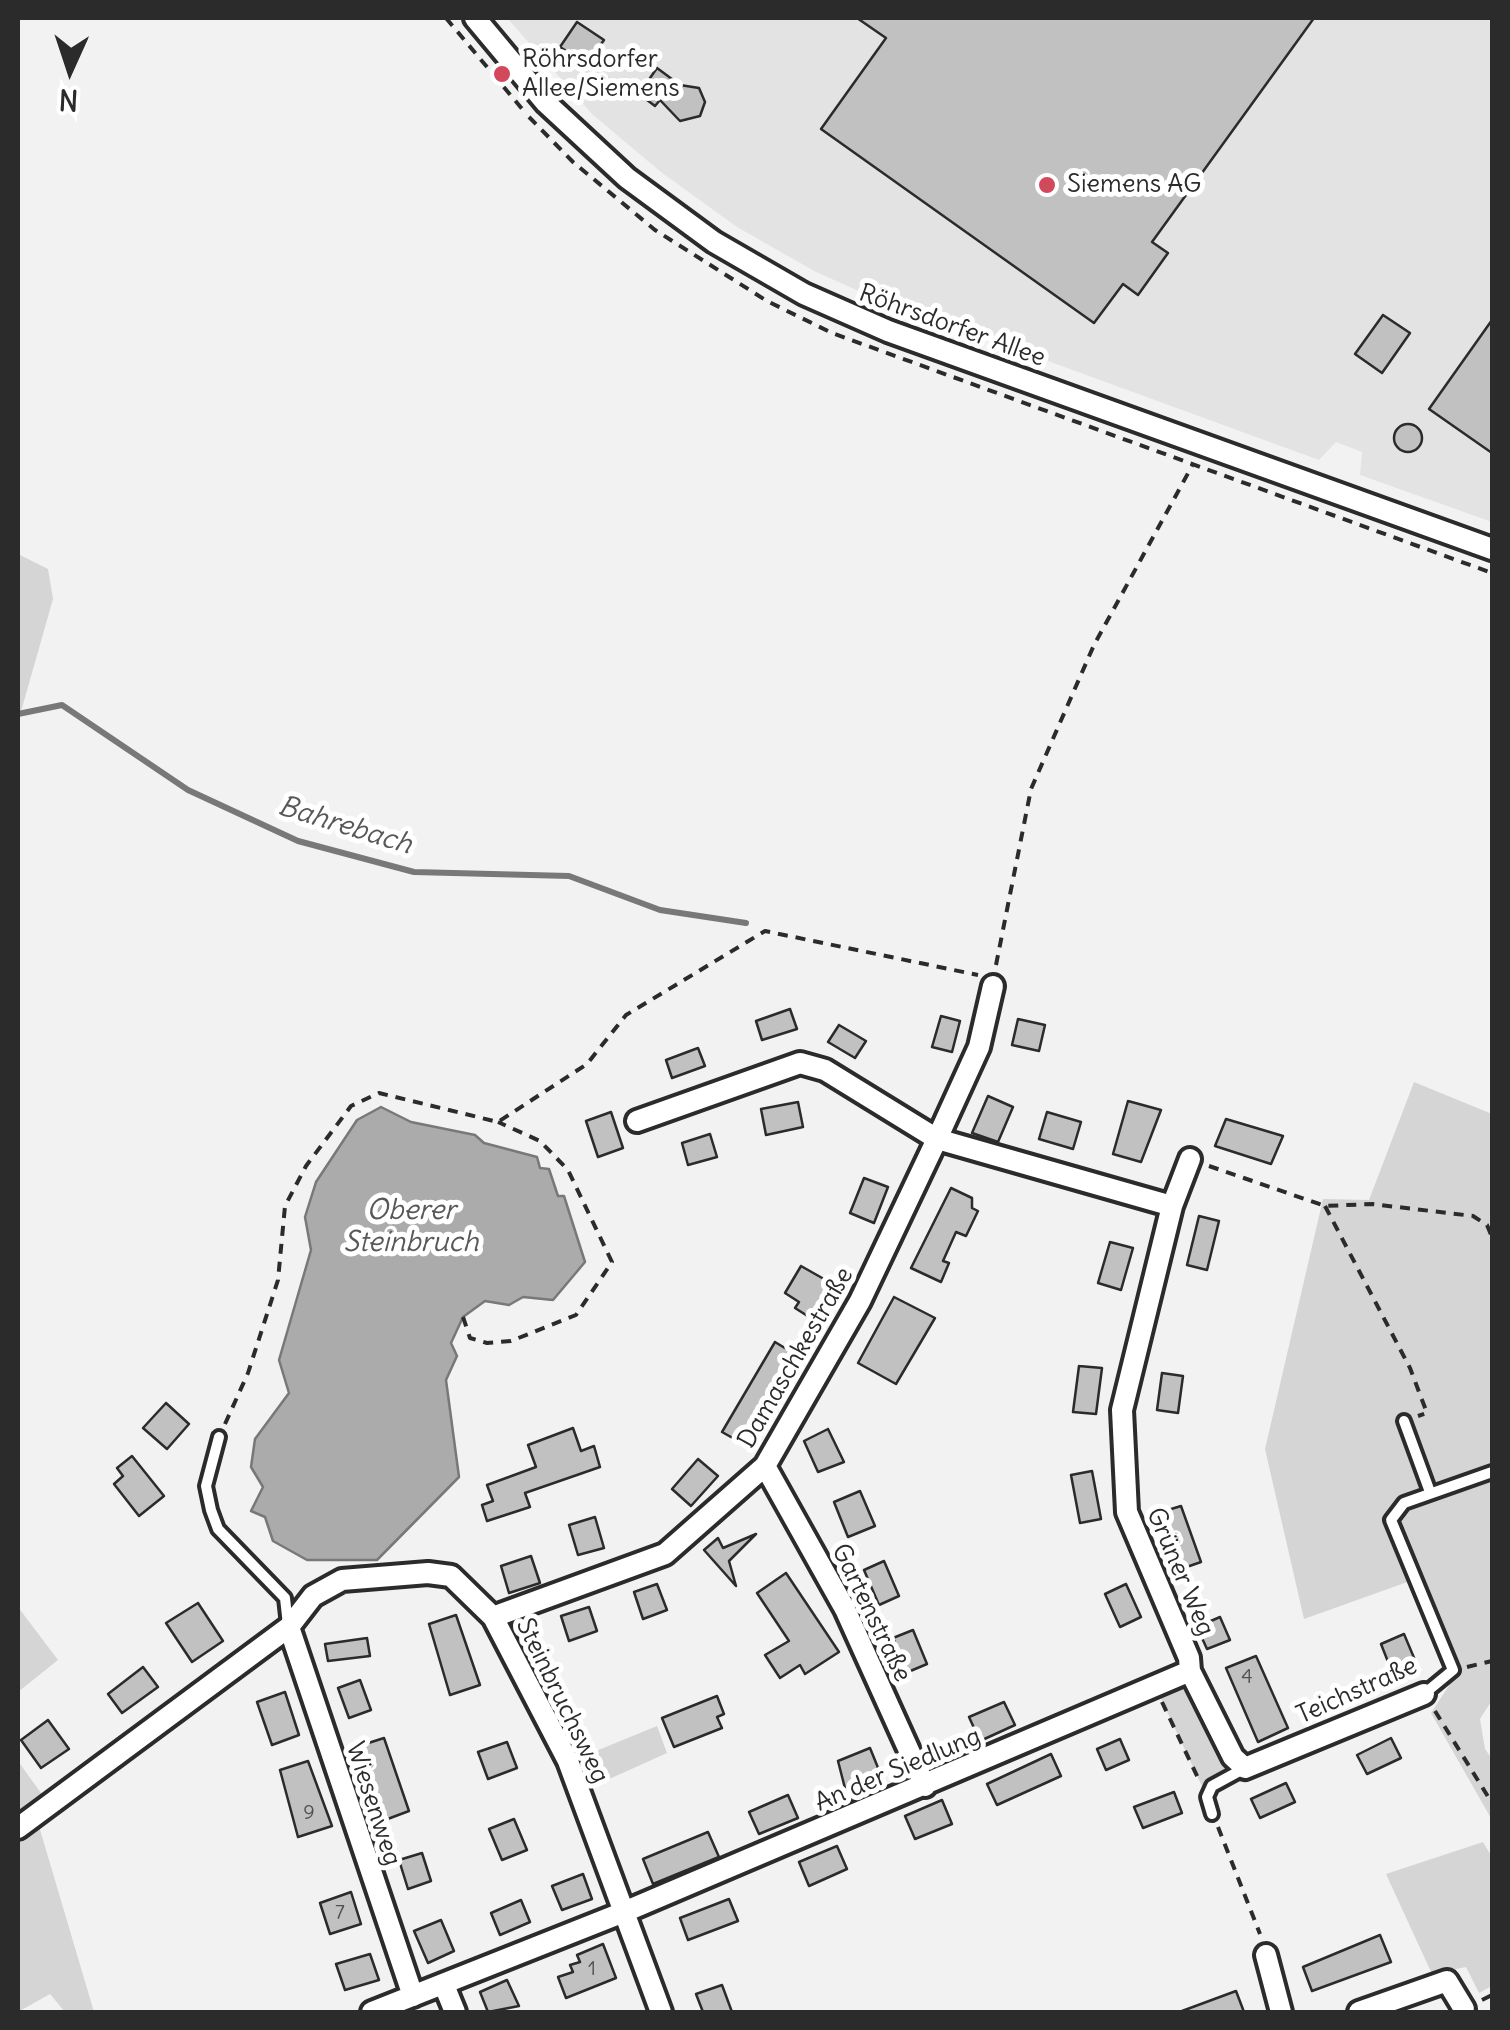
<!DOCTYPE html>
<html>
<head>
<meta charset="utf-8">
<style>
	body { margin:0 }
	#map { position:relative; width:1510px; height:2030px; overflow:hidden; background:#f2f2f2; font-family:Delius,sans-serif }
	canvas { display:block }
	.frame { position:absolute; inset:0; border:20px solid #2b2b2b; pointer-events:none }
	.north { position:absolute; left:20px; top:20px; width:100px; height:100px; -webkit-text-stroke:8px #fff; paint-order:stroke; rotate:183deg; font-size:28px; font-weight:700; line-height:40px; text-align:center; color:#2b2b2b }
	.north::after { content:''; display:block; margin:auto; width:35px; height:45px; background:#2b2b2b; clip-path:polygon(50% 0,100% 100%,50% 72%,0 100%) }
</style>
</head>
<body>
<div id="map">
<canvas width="1510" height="2030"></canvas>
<div class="frame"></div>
<div class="north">N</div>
</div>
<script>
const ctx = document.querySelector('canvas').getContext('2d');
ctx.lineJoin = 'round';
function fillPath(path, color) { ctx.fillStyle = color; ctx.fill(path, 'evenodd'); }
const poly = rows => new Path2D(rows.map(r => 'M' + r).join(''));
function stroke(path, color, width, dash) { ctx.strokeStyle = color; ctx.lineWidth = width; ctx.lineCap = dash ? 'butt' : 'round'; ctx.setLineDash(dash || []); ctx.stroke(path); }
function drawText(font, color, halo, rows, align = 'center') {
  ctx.font = font + ' Delius,sans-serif'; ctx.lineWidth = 10; ctx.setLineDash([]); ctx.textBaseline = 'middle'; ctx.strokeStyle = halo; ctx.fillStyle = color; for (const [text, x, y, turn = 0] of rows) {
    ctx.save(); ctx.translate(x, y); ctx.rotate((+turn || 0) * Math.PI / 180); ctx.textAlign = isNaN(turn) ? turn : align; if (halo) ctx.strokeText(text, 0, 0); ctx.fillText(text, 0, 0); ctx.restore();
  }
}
const built = poly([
	[507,18,1492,18,1492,522,1360,475,1362,452,1336,442,1319,460,870,296,816,272,737,227,661,172,593,115]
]);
const green = poly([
	[18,554,48,569,53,599,18,722],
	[1414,1082,1492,1114,1492,1700,1480,1719,1485,1749,1492,1759,1492,1820,1431,1713,1458,1672,1413,1580,1304,1619,1265,1449,1323,1199,1369,1200],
	[18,1607,58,1660,18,1692],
	[1190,1671,1245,1768,1212,1786,1207,1797,1155,1686],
	[657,1726,667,1753,587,1789,574,1760],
	[18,1761,43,1796,33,1806,94,2012,65,2012,50,1994,18,2012],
	[1483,1842,1492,1857,1492,1986,1479,1993,1466,1967,1432,1974,1386,1874]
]);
const water = poly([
	[381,1107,411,1122,475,1135,484,1143,537,1157,540,1168,549,1169,558,1196,564,1196,585,1262,553,1300,523,1297,509,1305,485,1301,463,1317,451,1343,457,1356,446,1380,459,1477,377,1560,307,1560,273,1541,265,1517,251,1511,263,1487,251,1467,255,1439,289,1393,279,1360,311,1250,305,1217,316,1182,357,1120,381,1107]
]);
const stream = poly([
	[18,714,62,705,188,790,298,841,414,872,569,876,660,910,746,923]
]);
const building = poly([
	[857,18,1314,18,1152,242,1168,253,1138,295,1123,284,1094,323,821,129,886,38,857,18],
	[577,22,604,40,587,64,560,47,577,22],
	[657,68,680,85,699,88,705,102,700,116,680,121,660,100,655,106,639,94,657,68],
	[1383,315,1410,333,1382,373,1355,354,1383,315],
	[1492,320,1492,453,1429,409,1492,320],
	'1394 438a14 14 0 1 1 28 0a14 14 0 1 1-28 0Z',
	[790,1009,797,1029,762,1040,756,1021,790,1009],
	[941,1016,960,1021,952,1052,932,1047,941,1016],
	[1018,1019,1045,1025,1039,1051,1012,1045,1018,1019],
	[839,1025,866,1041,855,1058,828,1042,839,1025],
	[698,1048,705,1066,672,1078,666,1060,698,1048],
	[988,1096,1013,1107,998,1142,972,1133,988,1096],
	[1128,1101,1161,1110,1141,1162,1113,1154,1128,1101],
	[798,1102,803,1127,766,1135,761,1109,798,1102],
	[611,1112,623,1148,598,1157,586,1121,611,1112],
	[1047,1112,1081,1122,1073,1149,1039,1139,1047,1112],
	[1226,1119,1283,1136,1271,1164,1215,1146,1226,1119],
	[710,1134,717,1157,688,1165,682,1143,710,1134],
	[864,1178,888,1187,874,1223,850,1213,864,1178],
	[951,1188,972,1198,972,1208,978,1211,966,1236,956,1232,943,1261,949,1263,941,1282,911,1268,951,1188],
	[1199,1216,1219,1221,1207,1270,1187,1265,1199,1216],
	[1110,1242,1133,1248,1121,1290,1098,1283,1110,1242],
	[801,1266,838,1287,817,1322,795,1308,799,1302,785,1293,801,1266],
	[894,1297,935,1318,896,1384,858,1363,894,1297],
	[775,1342,798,1356,747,1446,722,1432,775,1342],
	[1079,1366,1102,1368,1096,1414,1073,1412,1079,1366],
	[1162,1373,1183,1376,1178,1413,1157,1410,1162,1373],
	[166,1403,189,1424,167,1449,143,1428,166,1403],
	[573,1428,581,1451,594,1446,600,1467,525,1493,530,1507,487,1521,482,1505,493,1501,487,1485,536,1467,528,1445,573,1428],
	[828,1429,844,1462,818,1472,804,1441,828,1429],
	[132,1456,164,1496,139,1516,114,1484,123,1476,117,1468,132,1456],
	[698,1459,718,1476,691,1506,672,1489,698,1459],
	[1092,1471,1101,1519,1080,1523,1071,1475,1092,1471],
	[860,1491,875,1526,848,1537,834,1502,860,1491],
	[1181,1506,1201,1562,1178,1570,1158,1513,1181,1506],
	[595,1517,604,1548,578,1555,569,1525,595,1517],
	[756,1534,729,1561,736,1586,704,1550,718,1538,723,1548,756,1534],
	[531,1556,540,1583,509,1593,501,1566,531,1556],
	[884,1561,899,1596,879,1605,864,1570,884,1561],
	[786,1573,839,1652,805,1674,800,1665,780,1678,765,1655,789,1641,757,1593,786,1573],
	[657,1584,667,1610,643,1619,634,1592,657,1584],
	[1126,1584,1141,1617,1120,1627,1105,1594,1126,1584],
	[198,1603,223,1641,192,1662,166,1623,198,1603],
	[589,1607,597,1631,569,1641,561,1616,589,1607],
	[456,1615,480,1685,450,1695,429,1624,456,1615],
	[1220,1617,1230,1640,1207,1649,1197,1627,1220,1617],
	[913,1630,927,1664,908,1672,893,1638,913,1630],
	[1404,1634,1420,1672,1396,1682,1381,1644,1404,1634],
	[367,1638,370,1656,328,1661,325,1644,367,1638],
	[1256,1656,1288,1728,1258,1742,1226,1668,1256,1656],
	[143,1667,158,1687,122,1713,108,1694,143,1667],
	[360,1680,371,1710,349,1718,338,1688,360,1680],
	[285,1692,299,1735,272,1745,257,1702,285,1692],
	[717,1696,724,1714,717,1717,722,1728,674,1747,662,1718,717,1696],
	[1004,1702,1015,1725,980,1741,969,1717,1004,1702],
	[48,1720,69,1749,41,1768,21,1740,48,1720],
	[384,1738,409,1811,385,1820,359,1746,384,1738],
	[1391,1738,1401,1758,1367,1774,1357,1755,1391,1738],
	[1120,1739,1129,1760,1106,1770,1097,1749,1120,1739],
	[507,1742,517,1768,488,1779,478,1752,507,1742],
	[870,1748,885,1785,848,1800,838,1761,870,1748],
	[1051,1754,1061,1776,997,1805,987,1784,1051,1754],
	[308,1761,332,1826,298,1837,280,1770,308,1761],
	[1286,1783,1295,1802,1260,1818,1251,1799,1286,1783],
	[1174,1792,1182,1813,1143,1828,1134,1807,1174,1792],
	[788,1795,798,1818,759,1834,749,1812,788,1795],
	[942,1800,952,1824,915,1839,905,1816,942,1800],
	[514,1819,527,1850,502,1860,489,1829,514,1819],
	[708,1832,719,1857,653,1884,643,1859,708,1832],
	[837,1846,847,1869,809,1886,799,1862,837,1846],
	[422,1853,431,1881,408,1889,399,1860,422,1853],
	[583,1874,592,1899,562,1910,552,1886,583,1874],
	[351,1892,361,1924,330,1934,320,1903,351,1892],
	[729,1899,738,1921,688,1940,680,1918,729,1899],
	[521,1900,530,1922,500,1935,491,1913,521,1900],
	[441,1920,454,1951,428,1963,414,1931,441,1920],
	[1380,1935,1391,1962,1312,1991,1303,1967,1380,1935],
	[603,1944,616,1978,566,1998,558,1977,573,1972,570,1965,580,1962,577,1955,603,1944],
	[370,1954,379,1980,345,1990,336,1964,370,1954],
	[507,1980,519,2006,488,2012,480,1992,507,1980],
	[722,1985,732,2012,703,2012,696,1994,722,1985],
	[1236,1991,1244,2012,1182,2012,1182,2011,1236,1991]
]);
const path = poly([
	[446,18,523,110],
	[529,117,573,162,655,230,767,301,832,333,1492,573],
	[996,965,1031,789,1094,645,1192,466],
	[1209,1166,1325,1206,1372,1204,1473,1216,1487,1225,1492,1237],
	[1325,1206,1410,1368,1427,1413,1418,1416],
	[463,1317,470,1338,487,1343,511,1341,576,1315,612,1262,568,1170,540,1141,498,1122],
	[225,1424,248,1373,278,1280,285,1206,306,1166,351,1106,379,1093,498,1122,587,1064,626,1015,765,931,978,975],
	[1467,1667,1492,1661],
	[1162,1702,1199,1780],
	[1435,1711,1492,1803],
	[1218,1827,1260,1934],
	[1482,2000,1492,1995]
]);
const service = poly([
	[1404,1421,1430,1492],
	[219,1437,206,1486,211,1510,218,1529,285,1598,288,1625],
	[1424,1694,1453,1670,1391,1520,1404,1503,1492,1472],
	[1212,1814,1207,1797,1212,1786,1245,1768]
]);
const minor = poly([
	[475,18,546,103,627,178,714,242,804,294,888,331,1492,549],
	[637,1121,800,1063,825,1070,937,1139,1172,1206,1122,1410,1127,1512,1189,1658,1190,1671,1233,1757,1245,1768,1424,1694],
	[1172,1206,1190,1159],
	[765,1466,845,1609,925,1786],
	[493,1617,665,1554,765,1466,860,1301,937,1139,979,1047,993,986],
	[289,1627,413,1996],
	[18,1828,289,1627,313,1596,342,1580,428,1573,451,1576,493,1617,568,1761,661,2012],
	[1266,1955,1281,2012],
	[444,1985,455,2012],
	[372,2012,624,1912,1190,1671],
	[1359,2012,1447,1981,1464,2009]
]);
const markers = [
	[502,74,10,"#d1495b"],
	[1047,185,10,"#d1495b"]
];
const numberNames = [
	["4",1247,1677],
	["9",309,1813],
	["7",340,1913],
	["1",592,1969]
];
const poiNames = [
	["Röhrsdorfer",522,60],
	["Allee/Siemens",522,89],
	["Siemens AG",1067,185]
];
const streetNames = [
	["Röhrsdorfer Allee",952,326,20],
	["Damaschkestraße",796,1358,-60],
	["Grüner Weg",1180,1572,67],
	["Gartenstraße",871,1613,64],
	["Teichstraße",1357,1691,-24],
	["Steinbruchsweg",562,1701,64],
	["An der Siedlung",898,1770,-23],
	["Wiesenweg",373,1804,72]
];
const waterNames = [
	["Bahrebach",345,826,17],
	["Oberer",411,1211],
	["Steinbruch",411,1243]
];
fillPath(built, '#e3e3e3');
fillPath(green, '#d5d5d5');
fillPath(water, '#ababab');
stroke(water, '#787878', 2.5);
stroke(stream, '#787878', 6);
fillPath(building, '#c1c1c1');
stroke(building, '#2b2b2b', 2.5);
stroke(service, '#2b2b2b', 18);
stroke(minor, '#2b2b2b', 28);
stroke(path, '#2b2b2b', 4, [10, 8]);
stroke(service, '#fff', 10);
stroke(minor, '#fff', 20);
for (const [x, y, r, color] of markers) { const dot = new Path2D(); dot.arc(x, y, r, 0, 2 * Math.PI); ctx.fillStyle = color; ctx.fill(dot); stroke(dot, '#fff', 4); }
drawText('20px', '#505050', null, numberNames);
drawText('25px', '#2b2b2b', '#fff', poiNames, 'left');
drawText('25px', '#2b2b2b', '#fff', streetNames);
drawText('italic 28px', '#585858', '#fff', waterNames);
</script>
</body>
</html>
